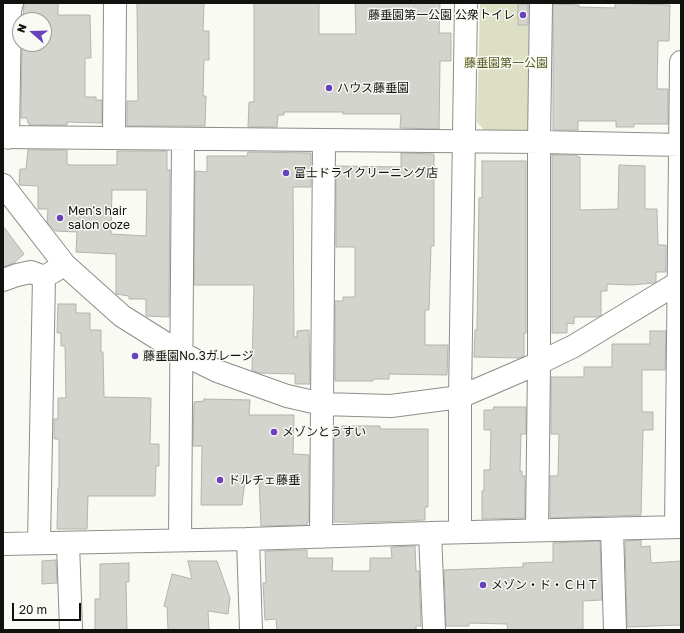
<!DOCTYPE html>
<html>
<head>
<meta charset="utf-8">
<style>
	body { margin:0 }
	#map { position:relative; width:684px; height:633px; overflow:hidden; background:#f9faf4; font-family:"Golos Text",sans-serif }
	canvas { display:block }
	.frame { position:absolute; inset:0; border:4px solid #111210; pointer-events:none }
	.north { position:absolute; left:12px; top:12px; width:40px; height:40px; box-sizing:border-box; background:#f9faf4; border:1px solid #9c9d99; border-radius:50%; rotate:290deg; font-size:11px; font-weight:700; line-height:16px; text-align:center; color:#111210 }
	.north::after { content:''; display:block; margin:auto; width:14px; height:18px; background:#6742ba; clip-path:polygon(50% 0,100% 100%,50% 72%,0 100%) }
	.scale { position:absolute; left:12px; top:603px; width:69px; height:18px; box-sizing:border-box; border:2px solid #111210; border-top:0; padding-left:5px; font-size:12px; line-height:14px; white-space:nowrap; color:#111210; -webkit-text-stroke:3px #f9faf4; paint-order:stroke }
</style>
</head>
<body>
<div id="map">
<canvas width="684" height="633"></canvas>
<div class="frame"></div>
<div class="north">N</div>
<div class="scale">20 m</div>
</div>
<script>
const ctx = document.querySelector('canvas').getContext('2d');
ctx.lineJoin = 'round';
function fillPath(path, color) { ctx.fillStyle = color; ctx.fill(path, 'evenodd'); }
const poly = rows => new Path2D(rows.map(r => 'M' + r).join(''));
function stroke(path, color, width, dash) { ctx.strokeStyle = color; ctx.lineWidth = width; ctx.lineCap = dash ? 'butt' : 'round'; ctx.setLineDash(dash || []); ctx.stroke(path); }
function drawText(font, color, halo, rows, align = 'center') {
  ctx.font = font + ' "Golos Text","Noto Sans JP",sans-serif'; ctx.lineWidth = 3; ctx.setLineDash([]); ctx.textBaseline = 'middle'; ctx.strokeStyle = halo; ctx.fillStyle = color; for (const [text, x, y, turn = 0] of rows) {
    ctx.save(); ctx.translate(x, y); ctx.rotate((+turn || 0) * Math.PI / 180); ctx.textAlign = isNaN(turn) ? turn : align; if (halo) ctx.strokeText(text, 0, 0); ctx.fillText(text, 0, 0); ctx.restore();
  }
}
const green = poly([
	[480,3,535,3,533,126,523,133,486,132,477,122]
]);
const building = poly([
	[24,3,58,3,58,15,90,15,91,58,85,58,85,97,96,97,96,100,102,100,102,123,67,122,67,125,29,125,30,123,28,123,27,118,21,118,22,44,44,44,44,20,23,20,24,3],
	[137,3,204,3,203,31,209,31,209,60,204,60,203,96,206,96,205,126,127,126,127,101,138,101,137,3],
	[254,3,319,3,319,34,356,34,355,3,440,3,439,33,451,33,451,61,440,61,439,129,400,128,401,114,343,114,343,112,284,112,284,115,278,115,277,127,248,127,249,102,254,102,254,3],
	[615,3,670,5,669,41,658,41,657,89,668,89,668,124,634,124,634,127,616,127,616,121,578,121,578,130,553,130,553,4,579,5,579,7,615,8,615,3],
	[518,4,528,4,528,25,518,25,518,4],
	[28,150,67,150,67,164,70,165,117,165,117,151,167,151,167,170,170,170,169,317,146,316,146,299,129,299,129,296,116,294,116,254,76,252,77,232,55,231,47,222,48,209,38,209,38,186,19,185,20,169,26,169,28,150],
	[112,190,147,190,146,236,111,234,112,190],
	[248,152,311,153,311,187,293,187,294,337,297,337,297,331,309,330,310,384,295,384,295,374,259,373,252,370,254,285,194,285,195,171,207,172,207,156,247,156,248,152],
	[401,153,434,154,434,246,431,246,429,310,425,310,425,345,448,345,447,375,389,374,389,379,373,379,373,381,335,381,335,301,343,301,343,297,355,297,355,247,336,247,336,166,401,167,401,153],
	[552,155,577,155,577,157,580,157,580,210,618,209,619,165,645,166,645,209,657,209,658,245,666,245,666,272,656,272,656,282,654,283,631,285,607,284,607,291,601,291,601,315,597,317,574,317,574,324,567,323,567,333,552,333,552,155],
	[482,161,526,161,526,333,524,333,524,356,520,358,474,357,475,330,477,330,479,198,482,198,482,161],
	[3,226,24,254,14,263,3,267,3,226],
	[58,304,76,304,76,313,90,313,90,330,101,330,101,352,103,352,104,397,151,398,150,444,159,444,159,466,156,466,155,496,88,496,87,529,57,529,58,488,59,488,59,439,54,439,54,419,58,419,58,398,66,398,65,346,61,346,61,333,57,333,58,304],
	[650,331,666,331,665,370,642,370,642,412,653,412,653,430,643,430,641,515,550,518,550,476,558,476,559,434,551,434,551,377,584,377,584,367,612,367,612,344,650,344,650,331],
	[204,399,250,400,249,415,294,415,293,454,309,455,309,522,307,522,307,525,261,526,259,481,245,480,242,505,201,505,202,446,193,446,194,402,204,401,204,399],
	[494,407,526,407,526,434,521,434,520,471,522,471,522,476,525,476,525,518,482,519,482,491,484,491,484,470,490,470,491,430,484,430,484,410,493,410,494,407],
	[342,426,380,426,380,429,428,429,428,507,425,507,425,520,375,522,334,522,334,429,342,429,342,426],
	[641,540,641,547,650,546,651,563,681,561,681,625,627,627,625,541,641,540],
	[600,541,602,600,583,601,583,630,508,630,507,624,469,623,469,626,446,626,444,570,523,567,523,563,553,562,553,543,600,541],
	[415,546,416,571,419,571,421,626,416,626,416,630,277,630,276,619,265,620,263,583,266,583,265,551,307,550,307,558,333,558,332,571,370,571,370,558,392,558,391,547,415,546],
	[56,560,57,583,42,584,42,561,56,560],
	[188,561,217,561,230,598,228,614,208,611,209,630,168,630,167,607,164,606,172,574,192,579,188,561],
	[129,563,129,582,126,582,127,630,95,630,95,599,100,599,100,564,129,563]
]);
const minor = poly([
	[3,137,539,142,681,145],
	[8,138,10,10,12,3],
	[114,138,115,3],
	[3,185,65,265,122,316,181,353,217,371,287,396,322,404,391,406,460,397,539,363,574,346,681,281],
	[3,280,17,275,31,272,44,277,56,270],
	[676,527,681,62],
	[612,529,615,630],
	[537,530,539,363,539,142,541,3],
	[460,532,460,397,466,3],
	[430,533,434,630],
	[321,537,324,141],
	[248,539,251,630],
	[180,540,183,139],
	[39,543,44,277],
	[68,543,71,630],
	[3,544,248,539,430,533,681,527]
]);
const markers = [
	[523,15,4,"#6742ba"],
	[329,88,4,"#6742ba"],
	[286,173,4,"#6742ba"],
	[60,218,4,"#6742ba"],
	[135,356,4,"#6742ba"],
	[274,432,4,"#6742ba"],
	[220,480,4,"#6742ba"],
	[483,585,4,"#6742ba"]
];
const poiNames = [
	["藤垂園第一公園 公衆トイレ",515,15,"right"],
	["ハウス藤垂園",337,88],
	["富士ドライクリーニング店",294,173],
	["Men's hair",68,211],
	["salon ooze",68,225],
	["藤垂園No.3ガレージ",143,356],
	["メゾンとうすい",282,432],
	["ドルチェ藤垂",228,480],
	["メゾン・ド・ＣＨＴ",491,585]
];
const parkNames = [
	["藤垂園第一公園",506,63]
];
fillPath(green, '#dcdfc4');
fillPath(building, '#d4d4ce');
stroke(building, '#b3b4ae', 1);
stroke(minor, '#8d8e88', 24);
stroke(minor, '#fff', 22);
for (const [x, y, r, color] of markers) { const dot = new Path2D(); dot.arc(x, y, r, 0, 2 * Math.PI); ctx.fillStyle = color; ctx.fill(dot); stroke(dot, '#f9faf4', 1.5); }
drawText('12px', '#111210', '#f9faf4', poiNames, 'left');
drawText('12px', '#585c21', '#f9faf4', parkNames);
</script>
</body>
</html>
